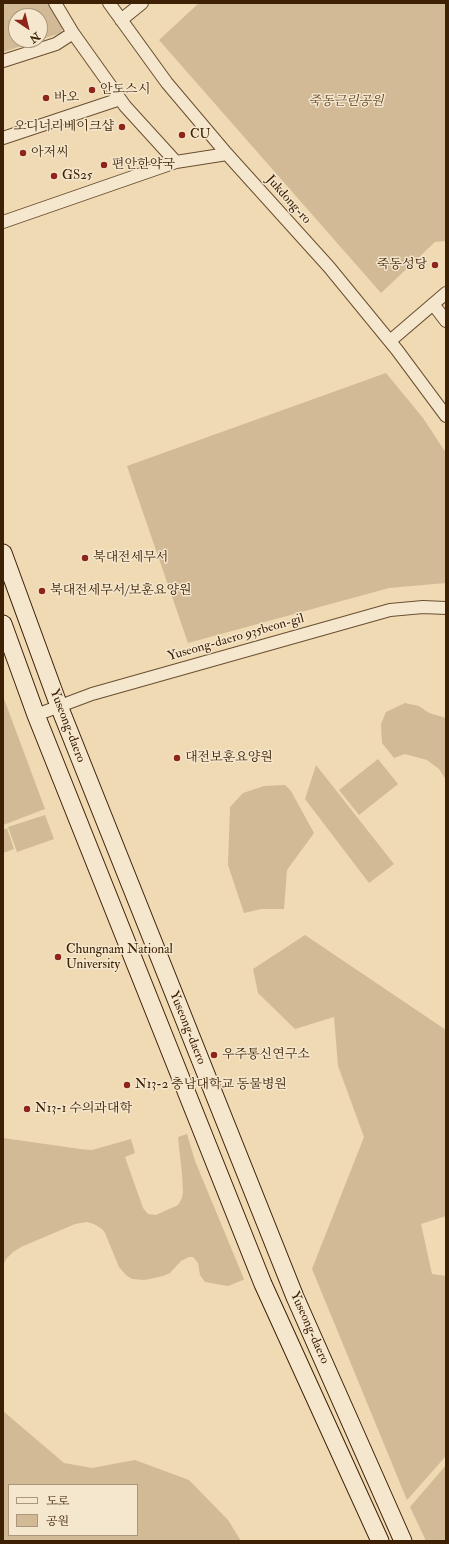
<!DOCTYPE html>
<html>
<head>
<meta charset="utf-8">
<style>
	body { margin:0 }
	#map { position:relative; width:449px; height:1544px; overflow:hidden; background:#efdab3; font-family:"IM FELL Double Pica","Noto Serif KR",serif }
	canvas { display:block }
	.frame { position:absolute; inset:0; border:4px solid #3e2005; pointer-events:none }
	.legend { position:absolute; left:8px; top:1484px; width:130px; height:52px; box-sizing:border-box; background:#f5e7ce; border:1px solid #ac977e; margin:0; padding:5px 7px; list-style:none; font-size:12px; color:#3e2005 }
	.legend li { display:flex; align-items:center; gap:8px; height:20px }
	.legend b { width:20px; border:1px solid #ac977e }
	.north { position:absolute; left:8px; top:8px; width:40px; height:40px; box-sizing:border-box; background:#f5e7ce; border:1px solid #ac977e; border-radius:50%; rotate:145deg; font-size:11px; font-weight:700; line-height:16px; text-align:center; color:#3e2005 }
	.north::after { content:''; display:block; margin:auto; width:14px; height:18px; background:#8f2418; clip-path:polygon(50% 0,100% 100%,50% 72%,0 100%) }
</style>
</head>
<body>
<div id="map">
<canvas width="449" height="1544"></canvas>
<div class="frame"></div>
<ul class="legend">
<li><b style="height:5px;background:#f5e7ce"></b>도로</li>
<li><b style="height:11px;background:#d1ba95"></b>공원</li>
</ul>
<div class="north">N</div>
</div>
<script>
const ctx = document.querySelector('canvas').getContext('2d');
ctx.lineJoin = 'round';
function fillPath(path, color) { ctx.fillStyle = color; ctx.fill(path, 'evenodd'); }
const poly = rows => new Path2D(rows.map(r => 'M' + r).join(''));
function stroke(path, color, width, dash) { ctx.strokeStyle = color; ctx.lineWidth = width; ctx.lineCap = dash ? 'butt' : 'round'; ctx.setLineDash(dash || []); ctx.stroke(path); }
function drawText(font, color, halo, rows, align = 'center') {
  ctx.font = font + ' "IM FELL Double Pica","Noto Serif KR",serif'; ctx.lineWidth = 3; ctx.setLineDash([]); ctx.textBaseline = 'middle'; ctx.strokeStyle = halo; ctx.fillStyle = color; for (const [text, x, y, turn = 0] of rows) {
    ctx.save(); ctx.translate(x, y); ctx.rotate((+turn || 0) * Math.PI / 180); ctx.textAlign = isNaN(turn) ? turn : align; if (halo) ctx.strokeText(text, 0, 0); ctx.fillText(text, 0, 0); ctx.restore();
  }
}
const green = poly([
	[3,3,47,3,63,27,61,33,3,52],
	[16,16,40,16,40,40,16,40],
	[199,3,446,3,446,241,435,242,381,293,159,40],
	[386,373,423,418,446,453,446,583,389,588,188,643,127,466],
	[3,696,45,809,3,825],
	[405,703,419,706,429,713,446,718,446,780,439,769,427,760,405,754,394,758,382,743,381,724,386,712],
	[378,759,398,784,359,815,339,790],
	[316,765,394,864,369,883,305,799],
	[285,785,291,791,314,833,287,870,284,909,261,909,244,913,228,865,230,807,243,793,264,786],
	[45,815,54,839,17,852,8,827],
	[7,828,14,849,3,853,3,830],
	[305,935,446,1030,446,1216,421,1224,432,1274,446,1276,446,1456,407,1500,312,1269,364,1137,338,1066,334,1017,295,1029,258,993,253,969],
	[187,1134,195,1161,244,1279,243,1280,228,1286,205,1282,200,1275,198,1263,193,1257,189,1257,181,1261,170,1273,163,1276,145,1280,132,1279,126,1275,119,1267,105,1233,102,1229,94,1224,87,1222,75,1224,21,1247,13,1252,6,1259,3,1265,3,1138,80,1149,92,1150,131,1139,135,1153,125,1157,143,1208,148,1214,156,1215,178,1205,182,1198,183,1192,182,1174,178,1137],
	[3,1411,64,1463,92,1468,135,1460,189,1480,228,1520,241,1541,3,1541],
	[9,1485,137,1485,137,1535,9,1535],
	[446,1465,446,1541,426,1541,410,1507]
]);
const street = poly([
	[55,3,73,33,125,106,176,162],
	[109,3,167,83,227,154,329,267,397,350,446,416],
	[121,20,142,3],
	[3,61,56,44,73,33],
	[3,138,120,99],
	[3,222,176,162,227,154],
	[433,304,446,321],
	[390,341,446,293],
	[36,715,92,694,390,610,423,607,446,608]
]);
const secondary = poly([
	[3,553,59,706,295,1297,403,1541],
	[3,624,36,715,263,1284,380,1541]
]);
const markers = [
	[92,90,4,"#8f2418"],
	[46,98,4,"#8f2418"],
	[122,127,4,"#8f2418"],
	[182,135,4,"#8f2418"],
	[23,153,4,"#8f2418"],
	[104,165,4,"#8f2418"],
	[54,176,4,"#8f2418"],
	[435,265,4,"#8f2418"],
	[85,558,4,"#8f2418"],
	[42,591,4,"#8f2418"],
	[177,758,4,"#8f2418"],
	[58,957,4,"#8f2418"],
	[214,1055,4,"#8f2418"],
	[127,1085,4,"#8f2418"],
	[27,1109,4,"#8f2418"]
];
const poiNames = [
	["안도스시",100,90],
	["바오",54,98],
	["오디너리베이크샵",114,127,"right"],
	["CU",190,135],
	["아저씨",31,153],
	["편안한약국",112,165],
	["GS25",62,176],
	["죽동성당",427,265,"right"],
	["북대전세무서",93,558],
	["북대전세무서/보훈요양원",50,591],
	["대전보훈요양원",185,758],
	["Chungnam National",66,950],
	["University",66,965],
	["우주통신연구소",222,1055],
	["N13-2 충남대학교 동물병원",135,1085],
	["N13-1 수의과대학",35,1109]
];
const parkNames = [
	["죽동근린공원",346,102]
];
const streetNames = [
	["Jukdong-ro",288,200,48],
	["Yuseong-daero 935beon-gil",236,638,-16],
	["Yuseong-daero",67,726,69],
	["Yuseong-daero",187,1028,68],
	["Yuseong-daero",309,1328,66]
];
fillPath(green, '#d1ba95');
stroke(street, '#6a4e30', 14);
stroke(secondary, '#3e2005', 19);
stroke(street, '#f5e7ce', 12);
stroke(secondary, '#f5e7ce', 17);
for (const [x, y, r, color] of markers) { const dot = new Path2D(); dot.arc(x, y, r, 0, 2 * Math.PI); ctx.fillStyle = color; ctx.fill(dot); stroke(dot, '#f5e7ce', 1.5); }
drawText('13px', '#3e2005', '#f5e7ce', poiNames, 'left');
drawText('italic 13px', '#634629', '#f5e7ce', parkNames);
drawText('13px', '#3e2005', '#f5e7ce', streetNames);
</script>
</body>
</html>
